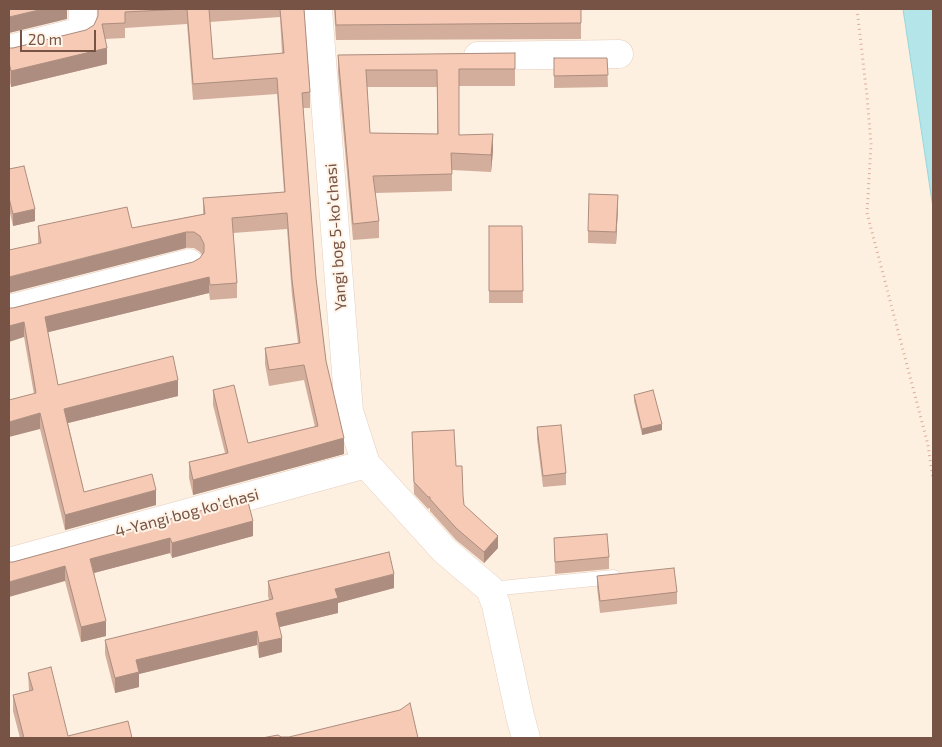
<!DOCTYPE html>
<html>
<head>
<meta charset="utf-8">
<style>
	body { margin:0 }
	#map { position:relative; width:942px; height:747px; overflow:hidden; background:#fef0e0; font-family:"Exo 2",sans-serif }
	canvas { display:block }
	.frame { position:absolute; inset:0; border:10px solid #775345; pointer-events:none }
	.scale { position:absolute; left:20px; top:30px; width:76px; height:22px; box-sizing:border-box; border:2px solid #775345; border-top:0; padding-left:6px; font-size:15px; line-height:18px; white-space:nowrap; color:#775345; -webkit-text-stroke:4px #fff4e8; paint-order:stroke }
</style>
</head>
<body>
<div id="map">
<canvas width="942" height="747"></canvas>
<div class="frame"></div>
<div class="scale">20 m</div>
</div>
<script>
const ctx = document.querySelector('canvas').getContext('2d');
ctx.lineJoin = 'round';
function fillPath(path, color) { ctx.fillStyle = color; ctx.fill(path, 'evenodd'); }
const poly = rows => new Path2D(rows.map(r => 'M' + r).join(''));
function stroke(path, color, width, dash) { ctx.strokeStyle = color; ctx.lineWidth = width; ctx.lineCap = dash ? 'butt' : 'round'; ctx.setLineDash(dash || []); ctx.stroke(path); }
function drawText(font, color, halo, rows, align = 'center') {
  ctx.font = font + ' "Exo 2",sans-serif'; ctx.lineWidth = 4; ctx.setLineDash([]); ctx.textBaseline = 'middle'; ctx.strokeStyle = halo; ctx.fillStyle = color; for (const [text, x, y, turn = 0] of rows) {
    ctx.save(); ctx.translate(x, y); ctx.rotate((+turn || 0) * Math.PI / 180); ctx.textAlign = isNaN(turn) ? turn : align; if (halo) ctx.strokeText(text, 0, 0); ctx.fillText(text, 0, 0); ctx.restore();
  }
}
const water = poly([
	[903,9,933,9,933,208,903,9]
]);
const path = poly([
	[857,9,867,96,871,144,867,213,928,445,933,480]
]);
const lane = poly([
	[490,589,614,577]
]);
const street = poly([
	[318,9,349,411,366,464,445,551,490,589,496,605,520,716,526,738],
	[9,49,82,31,83,9],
	[478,56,619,54],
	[9,309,189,263],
	[9,562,366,464]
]);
const wall = poly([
	[98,9,304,9,310,92,310,108,303,108,316,278,326,361,344,454,193,495,189,478,189,462,225,453,213,405,213,390,248,443,315,427,304,380,269,386,265,364,265,348,298,343,292,296,287,229,233,233,237,283,237,298,210,300,209,293,48,332,58,385,178,396,68,423,84,492,156,505,65,530,40,429,24,337,13,308,193,262,200,258,202,255,200,252,194,248,38,244,38,226,132,228,203,214,203,198,284,192,277,94,193,100,187,24,125,28,125,38,105,39,107,64,11,87,9,78,9,48,13,48,86,30,94,25,98,16],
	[280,17,282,54,213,59,210,22],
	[334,9,581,9,581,39,336,40],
	[515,53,515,86,459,86,459,135,493,151,491,172,452,170,452,191,375,193,379,221,379,238,353,240,338,72,338,55],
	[367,87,437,87,437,134,370,133],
	[554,58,607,58,608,87,554,88],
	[9,169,35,221,13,226,9,209],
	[618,207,616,244,588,243,588,231],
	[489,226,522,226,523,303,489,303],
	[634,395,662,430,642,435,634,401],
	[537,427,566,473,566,485,543,487,537,439],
	[412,432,456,466,464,505,498,548,484,563,456,540,430,511,430,508,428,509,414,494],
	[247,498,253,536,172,558,170,553,94,573,106,636,81,642,65,581,13,562],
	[554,538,609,557,609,569,555,574],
	[597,576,677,592,677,604,600,613,597,587],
	[268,581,394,588,338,603,338,613,279,627,282,652,259,658,257,645,139,674,139,687,115,693,105,654,105,640,269,600,268,596],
	[28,673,68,736,132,738,20,738,13,711,13,695,29,691]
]);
const shadedWall = poly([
	[43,9,67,9,67,19,9,33,9,17],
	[107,48,107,64,11,87,11,71],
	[493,134,493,151,491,172,491,155],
	[618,195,618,207,616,244,616,232],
	[35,209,35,221,13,226,13,214],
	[186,232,186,248,9,293,9,277],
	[209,277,209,293,45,333,45,317],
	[24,322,24,337,9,342,9,326],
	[178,380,178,396,64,424,64,409],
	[40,413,40,429,9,437,9,422],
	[662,424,662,430,642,435,642,429],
	[344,438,344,454,193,495,193,480],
	[156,490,156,505,65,530,65,515],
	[253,521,253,536,172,558,172,543],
	[498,536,498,548,484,563,484,552],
	[170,538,170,553,90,574,90,559],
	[65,566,65,581,9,597,9,582],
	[394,574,394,588,338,603,338,613,276,628,276,613,335,589],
	[106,621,106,636,81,642,81,627],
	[257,631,257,645,139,674,139,687,115,693,115,678,136,660],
	[282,638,282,652,259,658,259,643]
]);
const building = poly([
	[9,9,43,9,9,17,9,9],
	[98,9,184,9,125,12,125,23,102,24,107,48,11,71,9,63,9,48,13,48,86,30,94,25,98,16,98,9],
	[187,9,209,9,213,59,284,53,280,9,304,9,310,92,302,93,316,278,326,361,344,438,193,480,189,462,228,453,213,390,234,385,248,443,318,426,304,365,269,370,265,348,300,343,292,280,287,213,232,218,237,283,210,285,209,277,45,317,58,385,173,356,178,380,64,409,84,492,152,474,156,490,65,515,40,413,9,422,9,400,36,393,24,322,9,326,9,308,13,308,193,262,200,258,204,252,204,244,200,236,194,232,186,232,9,277,9,250,41,243,38,226,127,207,132,228,205,214,203,198,285,192,277,78,193,84,187,9],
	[335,9,581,9,581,23,336,25,335,9],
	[515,53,515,69,459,69,459,135,493,134,491,155,451,153,452,174,373,176,379,221,353,224,338,55,515,53],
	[366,70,437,70,438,134,370,133,366,70],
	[554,58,607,58,608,75,554,76,554,58],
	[24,166,35,209,13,214,9,198,9,169,24,166],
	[589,194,618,195,616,232,588,231,589,194],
	[489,226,522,226,523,291,489,291,489,226],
	[653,390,662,424,642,429,634,395,653,390],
	[561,425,566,473,543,476,537,427,561,425],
	[454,430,456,466,462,466,463,495,464,505,498,536,484,552,456,528,430,499,430,497,428,497,414,482,412,432,454,430],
	[247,498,253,521,172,543,170,538,90,559,106,621,81,627,65,566,9,582,9,562,13,562,247,498],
	[607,534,609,557,555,562,554,538,607,534],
	[389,552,394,574,335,589,338,598,276,613,282,638,259,643,257,631,136,660,139,672,115,678,105,640,273,599,268,581,389,552],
	[674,568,677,592,600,601,597,576,674,568],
	[51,667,68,736,128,721,132,738,24,738,13,695,33,690,28,673,51,667],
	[410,703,418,738,262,738,278,735,281,737,289,737,400,710,410,703]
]);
const streetNames = [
	["Yangi bog 5-koʼchasi",336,237,-94],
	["4-Yangi bog koʼchasi",187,513,-15]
];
fillPath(water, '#b3e5e9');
stroke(water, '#98d6dc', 1);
stroke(lane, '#e5cdbe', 15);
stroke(street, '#e5cdbe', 29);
stroke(path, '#dbad98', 3, [1, 4]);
stroke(lane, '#fff', 14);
stroke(street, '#fff', 28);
fillPath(wall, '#d4ae9c');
fillPath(shadedWall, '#ac8d7f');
fillPath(building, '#f6cab5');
stroke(building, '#ac8d7f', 1);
drawText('16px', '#775345', '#fff4e8', streetNames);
</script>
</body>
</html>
